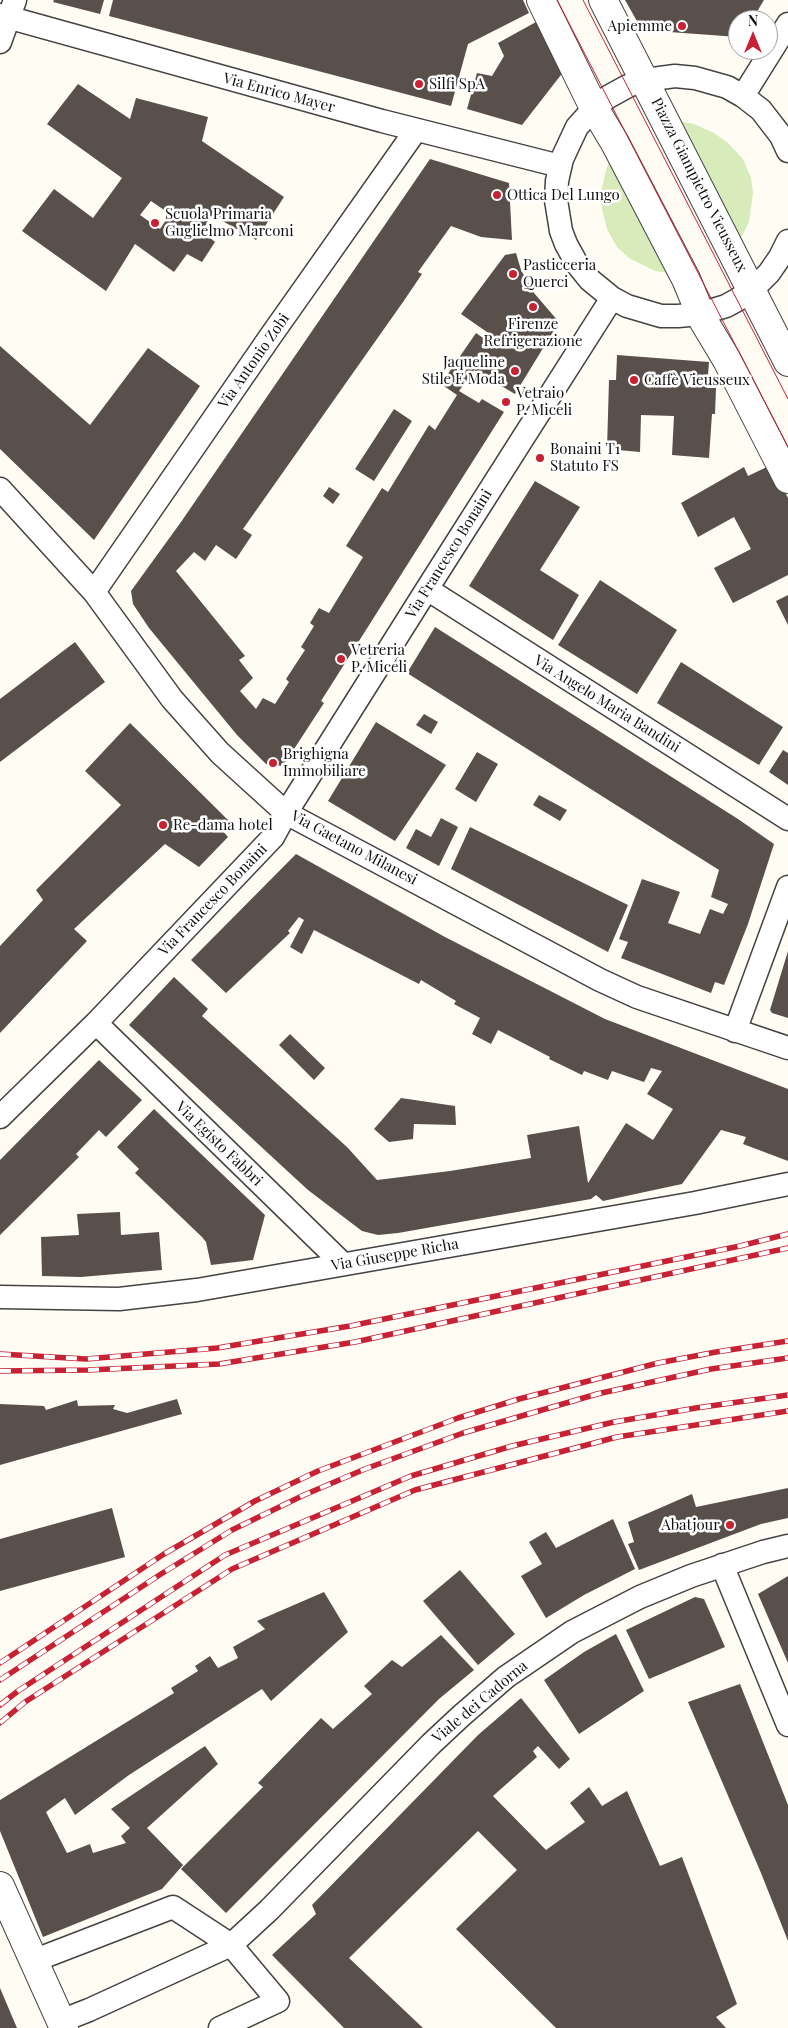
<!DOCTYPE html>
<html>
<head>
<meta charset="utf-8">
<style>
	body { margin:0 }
	#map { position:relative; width:788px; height:2028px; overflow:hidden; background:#fffcf3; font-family:"Playfair Display",serif }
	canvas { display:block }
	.north { position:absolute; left:728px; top:10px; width:50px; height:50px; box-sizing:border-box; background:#fff; border:1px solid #9f9f9f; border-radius:50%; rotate:0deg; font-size:14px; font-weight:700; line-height:20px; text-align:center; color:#101010 }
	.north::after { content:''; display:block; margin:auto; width:18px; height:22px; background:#c72134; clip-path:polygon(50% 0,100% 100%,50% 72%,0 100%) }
</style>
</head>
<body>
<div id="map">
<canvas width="788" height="2028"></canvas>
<div class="north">N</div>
</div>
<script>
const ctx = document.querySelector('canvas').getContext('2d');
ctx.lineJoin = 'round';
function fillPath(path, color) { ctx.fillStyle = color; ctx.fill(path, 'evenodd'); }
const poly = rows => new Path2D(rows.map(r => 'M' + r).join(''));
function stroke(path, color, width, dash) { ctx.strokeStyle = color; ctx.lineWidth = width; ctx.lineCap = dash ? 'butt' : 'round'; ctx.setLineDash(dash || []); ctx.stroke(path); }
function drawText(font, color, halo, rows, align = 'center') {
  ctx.font = font + ' "Playfair Display",serif'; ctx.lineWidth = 5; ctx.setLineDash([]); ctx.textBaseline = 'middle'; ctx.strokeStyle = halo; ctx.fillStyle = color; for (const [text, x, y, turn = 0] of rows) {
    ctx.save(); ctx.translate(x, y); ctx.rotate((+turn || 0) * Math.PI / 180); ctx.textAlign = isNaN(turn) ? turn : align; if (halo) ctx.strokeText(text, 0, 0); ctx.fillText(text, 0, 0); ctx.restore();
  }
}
const green = poly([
	[679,121,694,124,714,133,728,143,743,159,751,178,753,193,749,222,741,238],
	[612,156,673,274,655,271,629,258,617,247,607,229,602,209,601,192,606,170]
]);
const building = poly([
	[54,0,104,0,100,14,53,2],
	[113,0,523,0,529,13,468,44,451,106,109,16],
	[625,0,764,0,752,20,738,20,738,37,642,30],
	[536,22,564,71,522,125,467,109,477,73,492,76,504,56,498,43],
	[78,84,130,119,136,98,208,117,202,141,284,197,256,240,212,215,202,231,215,242,202,262,187,254,174,272,135,244,106,291,22,231,54,189,93,218,122,178,47,124],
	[151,201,170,214,160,229,140,215],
	[430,159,509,183,512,240,481,237,451,226,418,272,422,274,403,302,243,529,252,535,236,559,216,545,205,561,194,552,176,571,245,656,239,660,253,678,240,691,256,709,263,698,275,704,289,682,286,679,305,650,301,647,314,626,310,623,319,608,329,613,363,557,346,546,382,488,388,492,429,425,435,430,457,395,441,384,476,333,492,344,497,339,461,314,505,255,516,253,521,270,534,293,559,322,515,394,474,370,459,391,479,403,482,399,504,412,321,701,324,703,283,766,266,764,237,735,149,628,133,604,131,591,181,522],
	[0,346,90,425,148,348,200,386,94,540,0,449],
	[617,355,709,362,707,388,716,388,715,414,712,414,709,458,672,455,674,416,641,415,640,452,607,449,609,380,616,380],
	[394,409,412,421,374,481,355,469],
	[771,465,788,498,788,575,733,603,714,568,751,549,734,517,698,537,681,503,744,467,748,476],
	[535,481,580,507,540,570,579,595,553,640,469,586],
	[329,487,340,494,333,504,323,496],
	[600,580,677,630,637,694,558,645],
	[788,595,788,625,776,601],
	[435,627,738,819,774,844,748,924,724,985,715,982,711,993,621,958,628,942,619,939,642,879,680,892,668,923,700,934,710,909,723,914,728,904,711,897,719,870,407,673],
	[75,642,105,682,0,762,0,699],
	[681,662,783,727,759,765,657,703],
	[424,714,438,722,431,734,416,725],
	[376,722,446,765,395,841,328,801],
	[130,723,229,821,221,829,228,837,199,867,165,844,74,929,87,941,0,1033,0,946,43,900,36,890,121,805,85,771],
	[783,750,788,753,788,785,769,772],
	[477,752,498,764,476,802,455,789],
	[539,795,567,810,560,821,533,805],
	[441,818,458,827,439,866,406,848,416,829,431,837],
	[470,827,628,905,608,952,451,869],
	[296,854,445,937,605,1019,788,1089,788,1161,743,1144,746,1137,721,1130,682,1184,603,1201,596,1195,591,1199,398,1233,378,1235,362,1231,308,1190,129,1025,174,977,208,1009,202,1016,347,1147,377,1180,450,1171,531,1158,527,1135,579,1126,588,1183,626,1123,653,1140,673,1109,647,1094,662,1071,651,1068,644,1082,612,1071,608,1080,584,1071,582,1075,549,1059,550,1057,498,1030,491,1044,472,1034,480,1018,454,1004,456,1001,421,980,419,984,314,930,302,954,290,947,304,920,299,917,288,931,290,933,226,993,191,960],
	[788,951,788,1018,772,1013,770,1010],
	[290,1034,325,1068,314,1080,279,1045],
	[99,1060,142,1100,106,1137,99,1130,76,1154,79,1157,0,1235,0,1160],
	[401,1098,455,1106,456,1125,414,1124,413,1139,389,1142,374,1129],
	[154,1109,265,1215,253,1260,211,1265,206,1242,202,1237,135,1173,139,1169,117,1147],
	[120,1212,121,1235,159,1232,162,1270,81,1277,42,1276,41,1237,79,1235,77,1214],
	[177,1399,182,1414,0,1465,0,1404,44,1406,46,1410,77,1400,78,1406,115,1405,113,1409,127,1413],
	[788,1488,788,1518,761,1524,639,1570,628,1544,634,1542,628,1522,692,1494,696,1507],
	[112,1508,125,1557,0,1591,0,1539],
	[613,1519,635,1569,584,1595,546,1618,521,1576,542,1564,529,1542,546,1532,556,1548],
	[460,1570,515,1634,478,1665,423,1601],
	[788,1576,788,1663,758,1594],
	[324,1592,348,1632,271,1701,262,1689,129,1775,75,1815,65,1798,46,1812,67,1853,90,1844,93,1853,126,1843,121,1836,130,1828,111,1809,205,1746,218,1764,147,1828,183,1865,162,1889,43,1937,0,1831,0,1800,174,1693,171,1688,198,1671,195,1666,210,1656,218,1668,238,1658,233,1647,265,1629,257,1621],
	[695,1597,704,1599,725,1647,649,1679,626,1630],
	[616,1634,644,1691,579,1734,544,1680,584,1652],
	[441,1635,474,1670,439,1699,226,1913,181,1869,263,1787,258,1783,321,1718,333,1729,372,1694,364,1686,392,1660,402,1667],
	[740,1684,788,1805,788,1941,761,1873,688,1702],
	[521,1698,570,1759,559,1769,538,1746,533,1751,537,1757,493,1796,546,1850,585,1822,570,1803,589,1787,602,1806,627,1791,660,1866,682,1857,737,2004,716,2017,726,2028,556,2028,456,1929,517,1870,478,1831,349,1958,423,2028,344,2028,272,1955,316,1914,312,1905,478,1735],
	[0,1988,17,2028,0,2028]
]);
const minor = poly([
	[0,15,382,121,560,166],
	[0,42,15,0],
	[743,96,788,24],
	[788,151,781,136,761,110,743,96,727,87,695,78,675,76,645,80,628,86,608,97,594,108,577,127,562,159,557,181,556,200,561,231,566,244,577,264,590,280,612,298,627,306,661,316,678,316,700,314,726,306,737,300,752,290,769,273,780,257,788,241],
	[0,489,94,592,172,699,220,753,286,813,600,980,637,997,788,1048],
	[427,589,788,819],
	[94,592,270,337,416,130],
	[96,1023,343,1264],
	[735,1031,788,887],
	[0,1117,96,1023,273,837,286,813,427,589,612,298],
	[0,1297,119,1299,197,1290,695,1203,788,1184],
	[722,1565,788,1725],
	[33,1961,173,1907,231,1945,278,2001,220,2028],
	[61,2021,89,2010,231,1945,269,1910,431,1744,461,1716,506,1677,572,1632,640,1597,691,1576,763,1552,788,1546]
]);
const tertiary = poly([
	[541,0,594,108,615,143,686,279,703,320,727,360,788,479],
	[603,0,788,362],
	[0,1886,64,2028]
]);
const tram = poly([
	[557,0,788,447],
	[583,0,788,399]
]);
const rail = poly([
	[0,1354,86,1359,217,1348,350,1326,740,1246,788,1234],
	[0,1371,88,1370,219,1364,355,1342,788,1248],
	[0,1663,164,1554,255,1501,318,1471,458,1418,519,1399,658,1363,716,1352,788,1341],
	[0,1680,161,1574,232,1530,304,1495,365,1469,463,1433,597,1394,711,1369,788,1358],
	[0,1705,18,1691,225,1555,411,1476,512,1446,614,1422,696,1408,788,1395],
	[0,1723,25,1702,232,1569,415,1490,617,1437,788,1411]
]);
const markers = [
	[682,26,5,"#c72134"],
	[419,84,5,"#c72134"],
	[497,195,5,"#c72134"],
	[155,223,5,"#c72134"],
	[513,274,5,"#c72134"],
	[533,307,5,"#c72134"],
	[515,371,5,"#c72134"],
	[634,380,5,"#c72134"],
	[506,402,5,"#c72134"],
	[540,458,5,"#c72134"],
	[341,659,5,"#c72134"],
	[273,763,5,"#c72134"],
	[163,825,5,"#c72134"],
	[730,1525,5,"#c72134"]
];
const poiNames = [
	["Apiemme",672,26,"right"],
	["Silfi SpA",429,84],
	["Ottica Del Lungo",507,195],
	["Scuola Primaria",165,214],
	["Guglielmo Marconi",165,231],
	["Pasticceria",523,265],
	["Querci",523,282],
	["Firenze",533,324,"center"],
	["Refrigerazione",533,341,"center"],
	["Jaqueline",505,362,"right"],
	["Stile E Moda",505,379,"right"],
	["Caffè Vieusseux",644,380],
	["Vetraio",516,393],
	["P. Miceli",516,410],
	["Bonaini T1",550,449],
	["Statuto FS",550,466],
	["Vetreria",351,650],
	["P. Miceli",351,667],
	["Brighigna",283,754],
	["Immobiliare",283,771],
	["Re-dama hotel",173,825],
	["Abatjour",720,1525,"right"]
];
const streetNames = [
	["Via Enrico Mayer",279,93,15],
	["Piazza Giampietro Vieusseux",699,185,63],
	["Via Antonio Zobi",254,361,-55],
	["Via Francesco Bonaini",449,554,-58],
	["Via Angelo Maria Bandini",607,704,32],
	["Via Gaetano Milanesi",354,848,28],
	["Via Francesco Bonaini",213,900,-46],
	["Via Egisto Fabbri",219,1144,44],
	["Via Giuseppe Richa",395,1255,-10],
	["Viale dei Cadorna",480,1702,-40]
];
fillPath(green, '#d7ecba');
fillPath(building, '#59504c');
stroke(minor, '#434343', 25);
stroke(tertiary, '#434343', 30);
stroke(minor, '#fff', 22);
stroke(tertiary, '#fff', 28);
stroke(tram, '#c72134', 1);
stroke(rail, '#c72134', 5.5);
stroke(rail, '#fff', 4, [11]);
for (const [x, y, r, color] of markers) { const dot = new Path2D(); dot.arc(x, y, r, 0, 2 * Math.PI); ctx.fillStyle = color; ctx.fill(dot); stroke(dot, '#fff', 2); }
drawText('15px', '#101010', '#fff', poiNames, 'left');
drawText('15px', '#101010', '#fff', streetNames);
</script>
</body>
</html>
